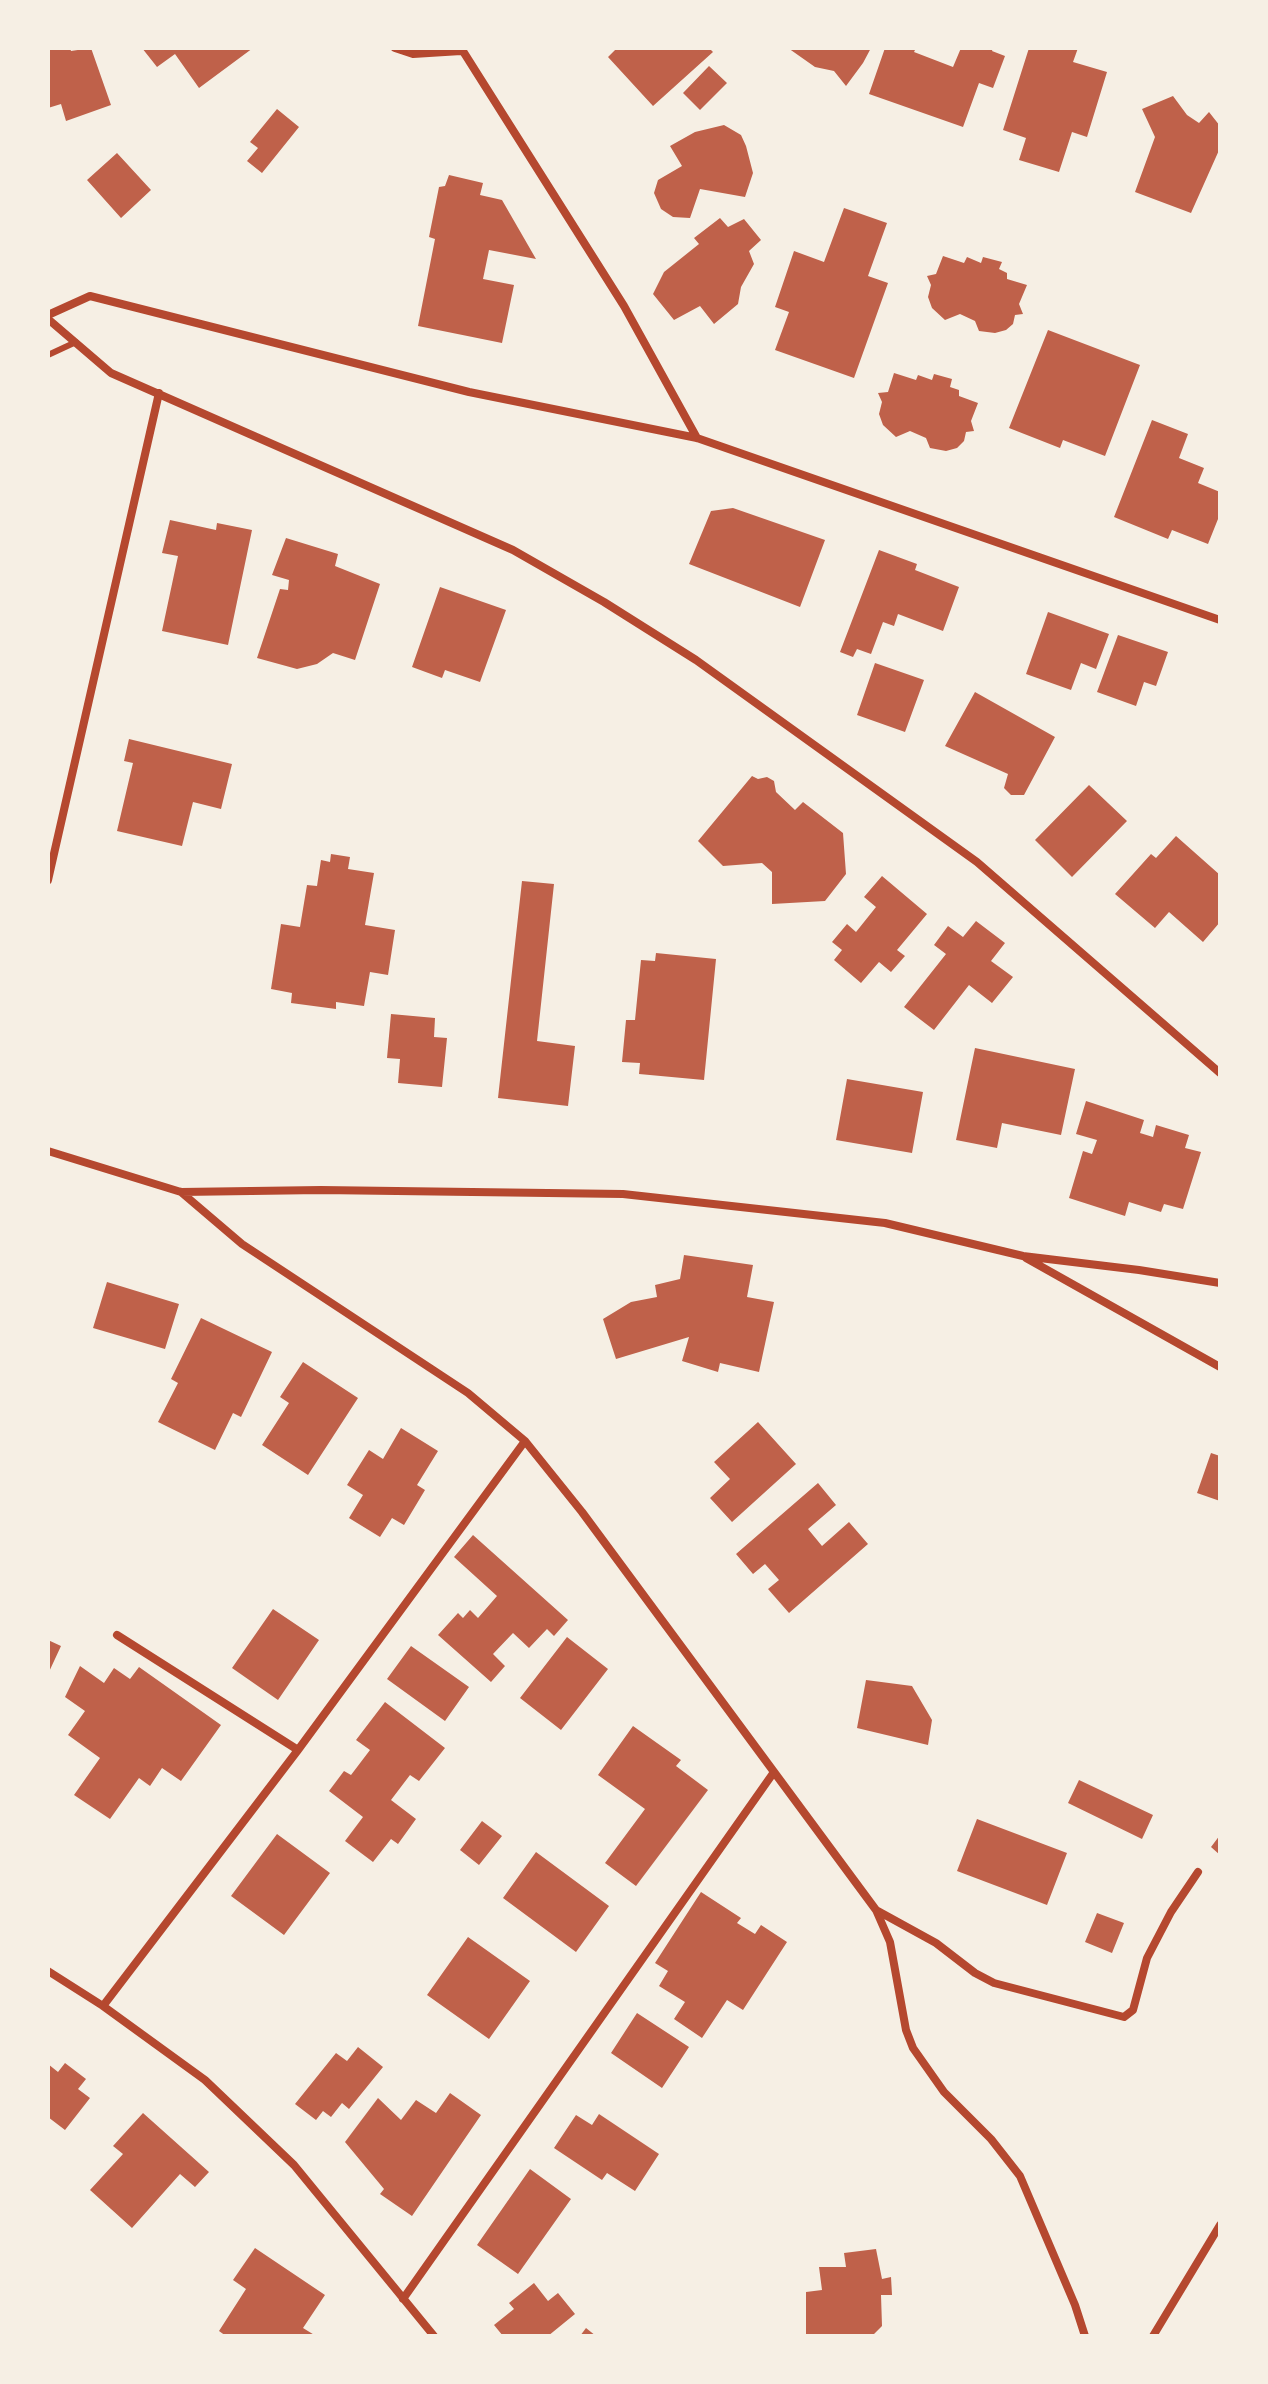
<!DOCTYPE html>
<html>
<head>
<meta charset="utf-8">
<style>
	body { margin:0 }
	#map { position:relative; width:1268px; height:2384px; overflow:hidden; background:#f6efe4; font-family:"Crimson Pro",serif }
	canvas { display:block }
	.frame { position:absolute; inset:0; border:50px solid #f6efe4; pointer-events:none }
</style>
</head>
<body>
<div id="map">
<canvas width="1268" height="2384"></canvas>
<div class="frame"></div>
</div>
<script>
const ctx = document.querySelector('canvas').getContext('2d');
ctx.lineJoin = 'round';
function fillPath(path, color) { ctx.fillStyle = color; ctx.fill(path, 'evenodd'); }
const poly = rows => new Path2D(rows.map(r => 'M' + r).join(''));
function stroke(path, color, width, dash) { ctx.strokeStyle = color; ctx.lineWidth = width; ctx.lineCap = dash ? 'butt' : 'round'; ctx.setLineDash(dash || []); ctx.stroke(path); }
const building = poly([
	[48,48,70,48,71,51,91,48,111,105,66,121,61,104,48,108],
	[142,48,253,48,199,88,175,54,157,67],
	[617,48,709,48,713,52,653,106,608,57],
	[788,48,871,48,863,63,846,86,834,71,815,67],
	[885,48,916,48,914,52,953,67,961,48,993,48,992,51,1005,56,993,88,979,83,963,127,869,94],
	[1029,48,1078,48,1073,62,1107,72,1087,137,1072,132,1059,172,1019,160,1026,138,1003,130],
	[709,66,727,83,700,110,683,93],
	[1173,96,1187,115,1199,123,1209,112,1220,126,1220,148,1191,213,1135,192,1155,137,1142,109],
	[277,109,299,127,262,173,247,161,258,148,250,142],
	[724,125,741,135,746,146,753,173,745,197,700,189,690,218,673,217,661,209,654,193,658,180,682,166,670,146,695,132],
	[117,153,151,190,121,218,87,180],
	[449,175,483,183,480,195,502,200,536,259,489,250,483,279,514,285,502,343,418,326,435,239,429,237,439,187,445,186],
	[844,208,887,223,868,276,888,283,854,378,775,350,789,312,775,307,794,251,824,262],
	[720,218,728,227,744,219,761,240,749,251,754,264,741,287,738,304,714,324,700,306,674,320,653,294,664,272,699,244,694,238],
	[943,256,964,263,967,257,981,263,983,257,1002,262,999,269,1007,273,1007,279,1027,285,1019,304,1023,314,1015,315,1013,324,1006,330,995,333,979,331,975,321,960,314,945,320,932,308,928,297,931,285,927,276,936,274],
	[1048,330,1140,365,1105,456,1063,440,1060,448,1009,428],
	[894,373,916,380,918,375,932,380,934,374,952,379,950,387,959,390,959,396,978,403,971,421,974,431,966,432,964,441,957,448,946,451,930,448,926,438,910,431,896,437,883,425,879,414,882,402,878,393,888,392],
	[1152,420,1188,434,1179,458,1204,468,1198,483,1220,492,1220,514,1208,544,1172,530,1168,539,1114,517],
	[733,508,825,540,800,607,689,564,711,511],
	[170,520,216,530,217,523,252,530,228,645,162,631,178,556,162,553],
	[286,538,338,554,335,566,380,584,355,660,333,653,317,664,297,669,257,658,280,589,288,590,289,580,272,575],
	[879,550,917,564,915,570,959,587,943,631,898,614,894,626,883,622,871,654,857,649,853,657,840,652],
	[440,587,506,610,480,682,445,670,442,678,412,667],
	[1048,612,1109,634,1096,669,1081,663,1071,690,1026,674],
	[1118,635,1168,652,1156,686,1144,682,1136,706,1097,692],
	[875,663,924,680,905,732,857,715],
	[975,692,1055,737,1024,795,1011,795,1004,788,1008,774,945,746],
	[129,739,232,764,221,809,193,802,182,846,117,831,133,763,124,761],
	[752,776,758,779,767,777,774,781,776,792,795,810,803,802,843,833,846,874,825,901,772,904,772,872,762,863,723,866,698,841],
	[1089,785,1127,821,1072,877,1035,840],
	[1176,836,1220,875,1220,922,1203,942,1169,912,1155,928,1115,894,1151,854,1156,858],
	[331,854,350,857,348,869,374,873,365,925,395,930,388,975,370,972,364,1006,336,1002,336,1009,291,1003,292,993,271,989,281,924,300,927,307,885,317,886,321,860,330,862],
	[882,876,927,914,897,950,905,956,891,972,879,962,861,983,834,960,842,950,832,942,847,924,856,932,876,907,864,897],
	[522,881,554,884,537,1041,575,1046,568,1106,498,1098],
	[976,921,1005,943,991,961,1013,977,992,1003,969,985,934,1030,904,1007,946,954,934,945,948,926,963,937],
	[656,953,716,959,704,1080,639,1074,640,1063,622,1062,626,1020,635,1020,641,960,655,961],
	[391,1014,435,1018,434,1037,447,1038,442,1087,398,1083,400,1059,387,1058],
	[975,1048,1075,1069,1061,1135,1002,1123,997,1148,956,1140],
	[847,1079,923,1092,912,1153,836,1140],
	[1086,1101,1144,1120,1140,1133,1153,1137,1156,1125,1189,1135,1185,1148,1201,1152,1183,1209,1164,1204,1161,1212,1129,1202,1125,1216,1069,1198,1083,1151,1092,1154,1097,1140,1076,1134],
	[684,1255,753,1265,747,1297,774,1302,759,1372,720,1363,718,1372,682,1361,689,1337,616,1359,603,1319,631,1302,657,1297,655,1285,680,1279],
	[107,1282,179,1304,165,1349,93,1328],
	[201,1318,272,1352,241,1417,233,1413,215,1450,158,1422,178,1383,171,1379],
	[303,1362,358,1398,308,1475,262,1445,289,1403,280,1397],
	[758,1422,796,1464,732,1522,710,1498,730,1479,714,1462],
	[401,1428,438,1451,417,1485,425,1490,404,1525,392,1518,380,1537,349,1518,363,1495,347,1485,369,1450,383,1459],
	[1211,1453,1220,1456,1220,1501,1197,1493],
	[818,1483,836,1505,808,1529,822,1546,849,1522,868,1544,789,1613,768,1589,779,1580,765,1564,753,1574,736,1554],
	[473,1535,568,1620,554,1636,547,1629,529,1648,513,1633,493,1654,505,1666,491,1682,438,1635,458,1613,463,1618,470,1610,478,1618,497,1596,454,1557],
	[273,1609,319,1640,278,1700,232,1668],
	[567,1637,608,1669,561,1730,520,1698],
	[48,1640,61,1646,48,1674],
	[411,1646,469,1687,445,1721,387,1679],
	[80,1666,104,1683,114,1668,130,1679,139,1667,221,1725,181,1781,162,1768,150,1786,139,1778,110,1819,74,1795,100,1758,68,1735,85,1711,65,1697],
	[866,1680,912,1686,932,1720,928,1745,857,1728],
	[385,1702,445,1748,419,1781,410,1775,391,1800,416,1819,398,1844,391,1839,373,1862,345,1841,363,1817,329,1791,344,1771,351,1775,370,1750,356,1740],
	[633,1726,681,1760,676,1766,708,1790,636,1886,605,1863,645,1809,598,1775],
	[1079,1780,1153,1815,1142,1839,1068,1803],
	[977,1819,1067,1853,1047,1905,957,1871],
	[482,1821,502,1836,479,1865,460,1850],
	[277,1834,330,1873,284,1935,231,1896],
	[1220,1835,1220,1855,1211,1847],
	[536,1852,609,1906,576,1952,503,1898],
	[701,1892,741,1918,737,1923,755,1934,761,1925,787,1942,743,2010,727,2000,702,2038,674,2019,685,2002,659,1986,668,1971,655,1963],
	[1097,1913,1124,1923,1112,1953,1085,1942],
	[468,1937,530,1981,489,2039,427,1995],
	[637,2013,689,2047,662,2088,611,2053],
	[358,2047,383,2067,349,2109,342,2103,331,2117,323,2111,316,2120,295,2104,336,2053,347,2061],
	[65,2063,86,2079,78,2089,90,2098,65,2130,48,2117,48,2064,58,2072],
	[450,2093,481,2115,412,2216,380,2194,384,2189,345,2142,378,2098,401,2120,416,2100,436,2113],
	[143,2113,209,2172,195,2187,180,2174,132,2228,90,2190,123,2154,113,2146],
	[599,2114,659,2154,635,2191,607,2173,602,2180,554,2148,576,2115,592,2125],
	[530,2169,571,2199,518,2274,477,2245],
	[255,2248,325,2295,303,2328,316,2336,226,2336,219,2331,246,2289,233,2280],
	[876,2249,882,2279,891,2277,892,2295,881,2295,882,2326,873,2335,863,2336,806,2336,806,2292,822,2290,819,2267,846,2267,844,2253],
	[534,2283,548,2301,558,2293,575,2314,548,2336,503,2336,494,2325,514,2309,509,2303],
	[586,2328,596,2336,580,2336]
]);
const service = poly([
	[48,355,76,342]
]);
const minor = poly([
	[395,48,413,54,461,51],
	[461,48,624,306,697,438],
	[48,315,90,296,469,392,697,438,1220,620],
	[48,319,111,373,513,550,604,602,696,660,977,862,1220,1073],
	[48,880,159,393],
	[48,1151,181,1192,321,1190,623,1194,885,1223,1023,1256,1139,1270,1220,1283],
	[181,1192,242,1244,468,1393,525,1441,582,1512,876,1910,890,1942,906,2030,913,2048,944,2092,991,2139,1020,2176,1075,2305,1085,2336],
	[1026,1258,1220,1367],
	[117,1635,298,1750],
	[876,1910,936,1943,975,1973,994,1983,1124,2017,1133,2010,1147,1958,1171,1912,1198,1872],
	[48,1971,103,2006,205,2080,294,2165,434,2336],
	[103,2006,298,1750,525,1441],
	[403,2299,774,1772],
	[1153,2336,1220,2225]
]);
fillPath(building, '#bf614a');
stroke(service, '#b5482f', 6);
stroke(minor, '#b5482f', 8);
</script>
</body>
</html>
